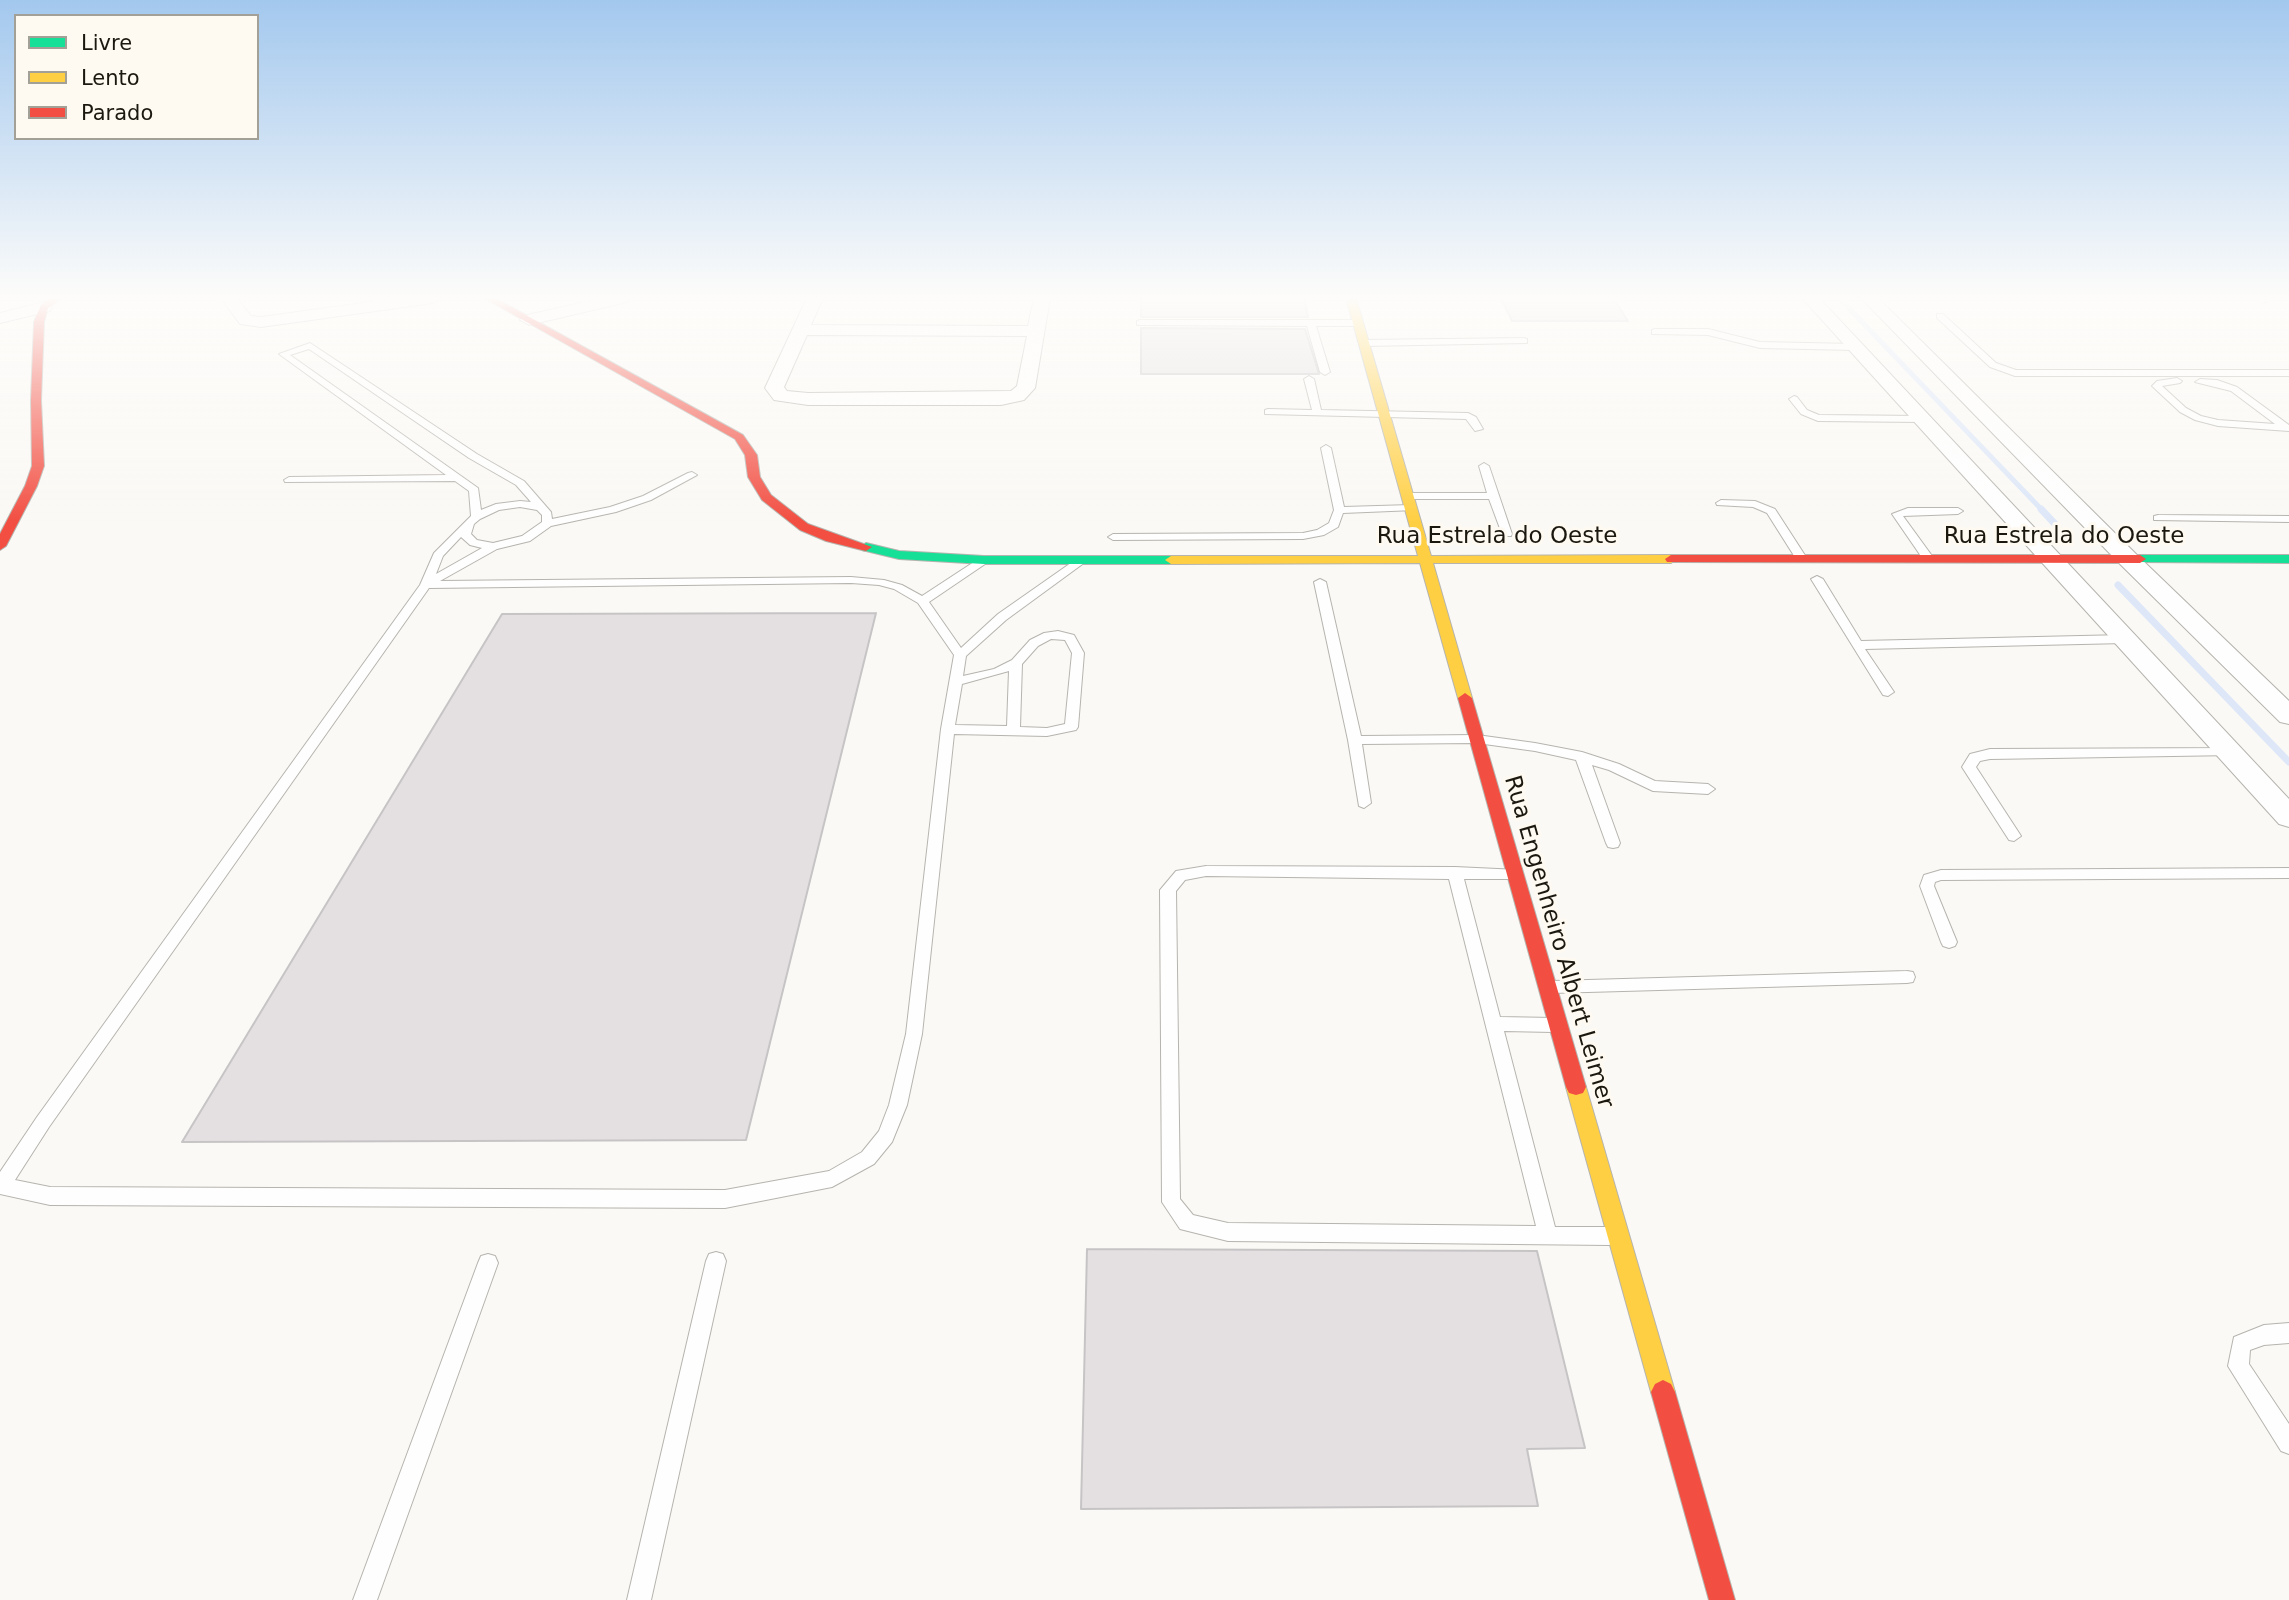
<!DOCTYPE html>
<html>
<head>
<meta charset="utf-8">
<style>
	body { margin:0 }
	#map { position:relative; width:2289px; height:1600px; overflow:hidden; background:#fbf9f5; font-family:"DejaVu Sans",sans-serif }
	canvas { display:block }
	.legend { position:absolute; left:14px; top:14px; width:245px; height:126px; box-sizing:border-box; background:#fefaf2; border:2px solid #a3a098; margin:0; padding:9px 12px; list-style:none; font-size:21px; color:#1b1810 }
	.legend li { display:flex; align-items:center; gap:14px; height:35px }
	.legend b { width:35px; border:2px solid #a3a098 }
</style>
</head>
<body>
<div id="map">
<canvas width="2289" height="1600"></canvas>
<ul class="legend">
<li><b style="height:9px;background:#16e098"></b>Livre</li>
<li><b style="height:9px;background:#ffcf43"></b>Lento</li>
<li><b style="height:9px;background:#f24e42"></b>Parado</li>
</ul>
</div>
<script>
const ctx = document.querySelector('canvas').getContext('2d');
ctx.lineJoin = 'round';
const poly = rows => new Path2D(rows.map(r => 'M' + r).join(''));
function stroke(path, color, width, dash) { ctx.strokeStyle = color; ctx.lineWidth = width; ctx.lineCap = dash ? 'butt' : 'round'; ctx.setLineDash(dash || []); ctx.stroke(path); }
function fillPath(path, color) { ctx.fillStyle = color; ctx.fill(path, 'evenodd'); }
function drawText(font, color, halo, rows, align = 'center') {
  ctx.font = font + ' "DejaVu Sans",sans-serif'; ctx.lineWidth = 6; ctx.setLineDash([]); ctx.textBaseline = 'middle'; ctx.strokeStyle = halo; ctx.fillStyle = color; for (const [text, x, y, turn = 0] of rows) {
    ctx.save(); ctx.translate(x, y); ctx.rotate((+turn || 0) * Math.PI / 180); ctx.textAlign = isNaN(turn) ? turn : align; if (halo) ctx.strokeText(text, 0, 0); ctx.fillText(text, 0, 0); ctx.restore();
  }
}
const streamFar1 = poly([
	[1839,298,2043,511]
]);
const stream = poly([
	[2041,509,2055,524],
	[2118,585,2289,762]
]);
const building = poly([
	[1141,298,1304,298,1308,317,1141,317,1141,298],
	[1501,298,1613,298,1628,321,1512,321,1501,298],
	[1141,328,1305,329,1319,374,1141,374,1141,328],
	[876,613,746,1140,182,1142,502,614,876,613],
	[1087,1249,1537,1251,1585,1448,1527,1449,1538,1506,1081,1509,1087,1249]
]);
const lane = poly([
	[2254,298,2263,298,2267,301,2263,303,2254,298],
	[1937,314,1943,314,1996,363,2016,370,2289,370,2289,376,2015,376,1990,367,1937,318,1937,314],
	[1140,320,1358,320,1362,323,1358,326,1316,326,1330,372,1325,375,1320,372,1307,326,1137,325,1137,321,1140,320],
	[1655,329,1708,329,1760,342,1855,344,1859,347,1855,350,1760,348,1708,335,1652,334,1652,330,1655,329],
	[1524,338,1527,339,1527,343,1364,346,1360,343,1364,340,1524,338],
	[310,343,477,454,524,481,551,512,552,519,610,507,643,496,688,473,692,472,697,475,651,500,616,512,551,526,530,541,497,549,440,581,851,577,884,580,902,585,922,596,980,558,988,558,988,562,929,602,961,648,998,614,1078,558,1082,557,1088,560,1006,620,966,656,963,676,994,669,1012,660,1030,640,1044,633,1058,631,1074,635,1084,653,1078,727,1076,730,1047,736,954,734,922,1034,907,1105,892,1142,874,1164,832,1187,725,1208,50,1205,0,1194,0,1172,37,1117,420,585,434,553,471,516,469,491,455,481,285,482,284,480,289,477,446,475,279,354,310,343],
	[309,349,469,458,516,485,531,502,520,501,496,504,481,510,478,488,290,355,309,349],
	[520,507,537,510,542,515,542,522,522,536,493,543,477,540,471,534,474,524,480,519,499,510,520,507],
	[461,537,470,545,482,548,436,574,443,556,461,537],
	[851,583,879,585,894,589,918,603,954,655,941,729,906,1034,889,1105,879,1131,862,1152,829,1171,725,1190,50,1187,15,1180,49,1127,429,588,851,583],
	[1051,639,1065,640,1072,653,1065,724,1047,728,1020,727,1022,664,1038,646,1051,639],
	[1009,671,1007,726,955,725,962,684,1009,671],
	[1309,376,1314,379,1321,410,1468,413,1476,417,1483,429,1475,431,1466,419,1265,414,1265,410,1268,409,1312,410,1304,379,1309,376],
	[2177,378,2182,381,2180,383,2162,386,2186,408,2201,416,2218,420,2275,424,2231,391,2195,382,2200,379,2217,380,2237,387,2289,425,2289,431,2218,426,2195,420,2180,412,2152,386,2157,381,2177,378],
	[1794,396,1797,397,1807,410,1819,415,1922,416,1927,419,1922,422,1818,421,1801,414,1789,399,1794,396],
	[1326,445,1331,448,1344,507,1411,505,1416,508,1415,510,1343,513,1338,527,1324,535,1303,539,1113,540,1108,537,1113,534,1303,533,1317,530,1329,523,1334,510,1321,448,1326,445],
	[1484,463,1489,466,1512,534,1511,536,1503,536,1502,534,1489,499,1407,499,1402,496,1407,493,1487,493,1479,466,1484,463],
	[1721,500,1755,501,1775,509,1808,560,1806,562,1798,562,1767,513,1753,507,1717,505,1716,503,1721,500],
	[1908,508,1958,508,1963,511,1958,514,1903,516,1935,560,1933,562,1925,562,1892,514,1908,508],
	[2158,515,2289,516,2289,522,2154,520,2154,516,2158,515],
	[1817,576,1823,579,1861,641,2125,635,2131,639,2125,643,1865,649,1894,692,1888,696,1883,695,1811,579,1817,576],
	[1320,579,1326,582,1361,736,1477,735,1535,743,1582,752,1619,764,1655,781,1708,784,1715,789,1708,794,1653,791,1609,770,1592,765,1620,843,1618,847,1613,848,1608,847,1606,843,1576,760,1535,751,1477,743,1362,744,1371,803,1364,808,1359,806,1348,740,1314,582,1320,579],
	[2229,748,2234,749,2236,752,2234,755,1990,759,1980,761,1976,767,2021,836,2014,841,2009,840,1962,767,1970,754,1990,749,2229,748],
	[1206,866,1455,867,1519,870,1521,874,1519,878,1514,879,1464,879,1500,1017,1553,1018,1559,1020,1561,1025,1559,1030,1553,1032,1504,1031,1555,1227,1609,1227,1616,1230,1618,1236,1616,1242,1609,1245,1228,1241,1180,1229,1162,1202,1160,890,1176,871,1206,866],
	[1206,876,1449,879,1536,1226,1228,1223,1193,1215,1180,1199,1176,891,1185,880,1206,876],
	[2289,868,2289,878,1941,880,1935,882,1934,886,1957,942,1955,946,1949,948,1943,946,1941,942,1920,886,1924,875,1941,870,2289,868],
	[1907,971,1913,972,1915,977,1913,982,1907,983,1552,993,1546,992,1544,987,1546,982,1552,981,1907,971],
	[716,1252,723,1254,726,1261,651,1600,627,1600,706,1261,709,1254,716,1252],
	[488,1254,495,1256,498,1263,377,1600,353,1600,478,1263,481,1256,488,1254],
	[2289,1323,2289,1343,2264,1345,2250,1350,2249,1364,2289,1424,2289,1454,2281,1451,2228,1366,2234,1337,2264,1325,2289,1323]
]);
const street = poly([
	[221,298,237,298,251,316,261,317,400,298,441,298,433,303,261,327,240,324,221,298],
	[602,298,629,298,627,302,529,325,520,320,523,316,602,298],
	[807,298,823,298,811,325,1028,326,1034,298,1050,298,1035,388,1024,400,1001,405,808,405,774,400,765,388,807,298],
	[807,335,1027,336,1017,386,1011,391,808,393,787,391,784,387,807,335],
	[1802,298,1819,298,2289,799,2289,827,2279,824,1802,298],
	[1861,298,1878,298,2137,555,2289,701,2289,724,2280,722,2121,565,1861,298],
	[44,302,52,307,50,311,0,323,0,313,44,302]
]);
const fast = poly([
	[866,543,899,551,984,556,1171,556,1177,560,1171,564,984,564,899,559,862,550,860,547,866,543],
	[2140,555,2289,555,2289,563,2136,562,2136,556,2140,555]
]);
const slow = poly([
	[1346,298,1356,298,1431,556,1671,555,1677,559,1671,563,1433,563,1472,698,1470,701,1460,701,1458,698,1420,563,1171,564,1165,560,1171,556,1418,556,1346,298],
	[1576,1079,1583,1081,1586,1087,1675,1392,1671,1400,1663,1404,1655,1400,1651,1392,1566,1087,1569,1081,1576,1079]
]);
const jam = poly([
	[51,298,62,298,48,308,44,322,41,400,44,466,37,486,6,546,0,550,0,534,25,486,32,466,31,400,34,322,41,305,51,298],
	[484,298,495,298,743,435,757,455,760,477,771,495,808,524,872,547,866,551,826,541,800,530,762,500,748,477,745,455,735,439,484,298],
	[1671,555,2140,555,2146,559,2140,563,1667,562,1665,559,1671,555],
	[1465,693,1472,698,1586,1087,1583,1093,1576,1095,1569,1093,1566,1087,1458,698,1465,693],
	[1663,1380,1671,1384,1675,1392,1735,1600,1709,1600,1651,1392,1655,1384,1663,1380]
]);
const streetNames = [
	["Rua Estrela do Oeste",1497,537],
	["Rua Estrela do Oeste",2064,537],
	["Rua Engenheiro Albert Leimer",1558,942,74]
];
stroke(streamFar1, '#dde7f8', 5);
stroke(stream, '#dde7f8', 7);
fillPath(building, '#e4e0e2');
stroke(building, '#c7c4c6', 2);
stroke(lane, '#b6b4ae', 2);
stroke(street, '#b6b4ae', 2);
stroke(fast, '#b6b4ae', 2);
stroke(slow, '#b6b4ae', 2);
stroke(jam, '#b6b4ae', 2);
fillPath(lane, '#fefefe');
fillPath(street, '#fefefe');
fillPath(fast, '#16e098');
fillPath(slow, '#ffcf43');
fillPath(jam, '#f24e42');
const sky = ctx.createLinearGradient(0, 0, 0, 522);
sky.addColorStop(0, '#a3c8ee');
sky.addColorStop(0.57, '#fdfcfa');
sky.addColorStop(1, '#fdfcfa00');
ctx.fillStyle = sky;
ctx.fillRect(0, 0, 2289, 522);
drawText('23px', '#1b1810', '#fefaf2', streetNames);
</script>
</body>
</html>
